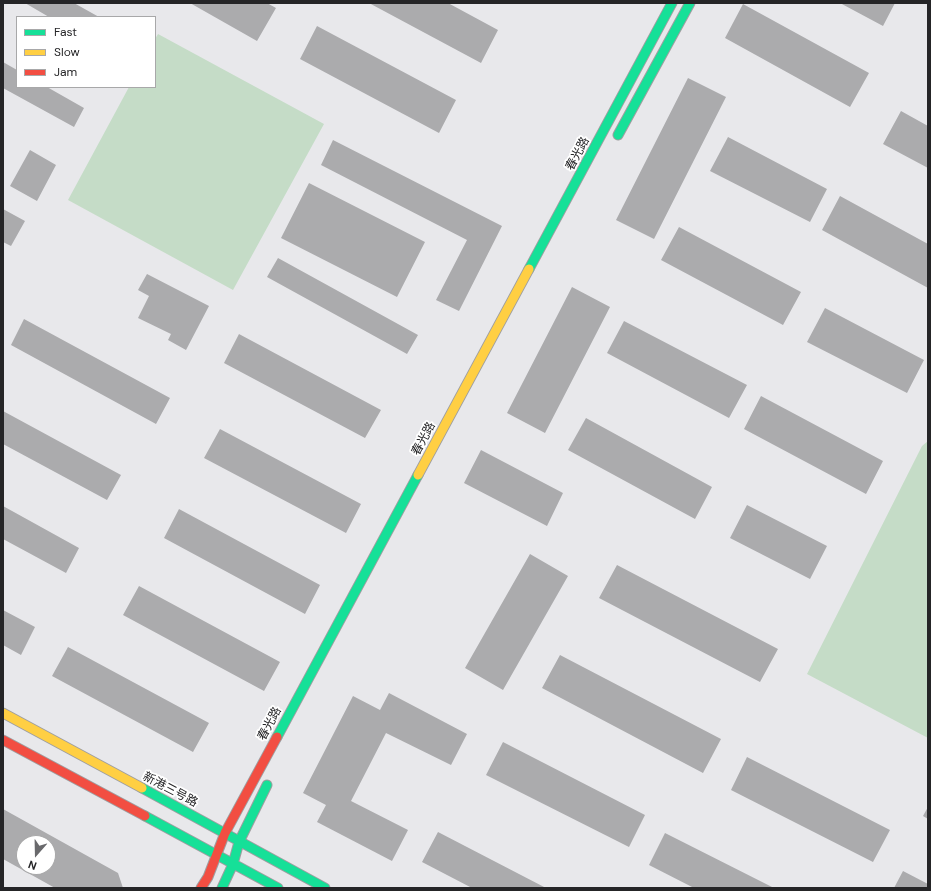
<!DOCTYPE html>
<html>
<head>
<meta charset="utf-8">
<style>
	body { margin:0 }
	#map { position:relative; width:931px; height:891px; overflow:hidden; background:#e8e8eb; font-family:"DM Sans",sans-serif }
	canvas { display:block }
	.frame { position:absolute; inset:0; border:4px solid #252527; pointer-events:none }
	.legend { position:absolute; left:16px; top:16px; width:140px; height:72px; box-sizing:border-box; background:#fff; border:1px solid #a8a8a9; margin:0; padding:5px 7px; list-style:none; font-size:12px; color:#252527 }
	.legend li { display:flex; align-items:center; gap:8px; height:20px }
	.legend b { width:20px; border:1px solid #a8a8a9 }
	.north { position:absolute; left:16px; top:835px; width:40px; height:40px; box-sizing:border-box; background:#fff; border:1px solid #a8a8a9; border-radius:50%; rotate:200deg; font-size:11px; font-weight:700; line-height:16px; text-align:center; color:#252527 }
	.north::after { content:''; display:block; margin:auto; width:14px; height:18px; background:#69696c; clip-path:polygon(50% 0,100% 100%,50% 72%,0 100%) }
</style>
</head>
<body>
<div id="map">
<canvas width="931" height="891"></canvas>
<div class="frame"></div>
<ul class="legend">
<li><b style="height:5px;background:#16e098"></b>Fast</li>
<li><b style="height:5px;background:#ffcf43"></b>Slow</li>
<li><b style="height:5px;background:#f24e42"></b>Jam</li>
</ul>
<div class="north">N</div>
</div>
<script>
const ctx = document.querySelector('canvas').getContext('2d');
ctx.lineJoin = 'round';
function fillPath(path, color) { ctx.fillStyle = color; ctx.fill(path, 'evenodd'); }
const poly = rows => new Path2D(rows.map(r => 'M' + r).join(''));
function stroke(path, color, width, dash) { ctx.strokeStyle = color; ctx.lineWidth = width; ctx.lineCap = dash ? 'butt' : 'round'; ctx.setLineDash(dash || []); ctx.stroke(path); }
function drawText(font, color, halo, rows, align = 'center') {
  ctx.font = font + ' "DM Sans","Noto Sans SC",sans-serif'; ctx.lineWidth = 3.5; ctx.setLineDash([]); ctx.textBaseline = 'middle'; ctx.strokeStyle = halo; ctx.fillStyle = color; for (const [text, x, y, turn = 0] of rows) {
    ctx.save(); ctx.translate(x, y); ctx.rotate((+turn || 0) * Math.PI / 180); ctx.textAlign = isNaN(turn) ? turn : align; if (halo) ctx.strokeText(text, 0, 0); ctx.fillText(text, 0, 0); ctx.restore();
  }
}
const green = poly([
	[158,34,324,124,233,290,68,200,129,87,155,87,155,39],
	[928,441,928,738,807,674,922,446]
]);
const building = poly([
	[25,3,74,3,99,17,49,17],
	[190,3,267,3,276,8,257,41],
	[369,3,448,3,498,30,481,63],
	[840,3,895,3,883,26],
	[743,4,869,73,850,107,725,38],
	[317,26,456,100,439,133,300,59],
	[3,62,17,70,17,87,47,87,84,108,74,127,3,88],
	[688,78,726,97,654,239,616,220],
	[901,111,928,126,928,168,883,144],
	[728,137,827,189,810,222,710,171],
	[333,140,502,226,459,311,436,300,467,240,321,165],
	[30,150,56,165,37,201,10,186],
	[309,183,425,242,397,297,281,238],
	[840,196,928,244,928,288,822,230],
	[3,209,25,221,11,246,3,242],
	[679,227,801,292,783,325,661,260],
	[278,258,418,335,407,354,267,277],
	[147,274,209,306,186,350,168,340,171,334,138,318,149,296,138,290],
	[572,287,610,307,545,433,507,413],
	[825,308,924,360,907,393,807,342],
	[24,319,170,398,156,424,11,345],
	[624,321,747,385,729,418,607,353],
	[239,334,381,410,365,438,224,363],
	[761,396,883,461,866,494,744,429],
	[3,411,121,475,107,500,3,444],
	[586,418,712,487,695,519,568,450],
	[220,429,361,504,346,533,204,458],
	[481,450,563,493,547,526,464,483],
	[747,505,827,546,810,579,730,538],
	[3,506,79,548,66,573,3,539],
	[179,509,320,585,305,614,164,538],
	[530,554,568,576,503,690,465,668],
	[617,565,778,649,760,682,599,598],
	[139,586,280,662,264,691,123,615],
	[3,610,35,627,21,655,3,645],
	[68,647,209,723,193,752,52,676],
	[560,655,721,739,703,773,542,688],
	[389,693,467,734,451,765,386,733,351,801,408,830,392,861,317,822,326,805,303,793,353,696,380,710],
	[503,742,645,815,629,847,486,775],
	[747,757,890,830,873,862,731,790],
	[928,807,928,819,923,816],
	[3,809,118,873,123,888,55,888,3,859],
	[24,843,48,843,48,867,24,867],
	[438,832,546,888,472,888,422,862],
	[665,833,774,888,694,888,649,865],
	[903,871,928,884,928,888,894,888]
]);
const fast = poly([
	[618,135,690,3],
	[529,269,672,3],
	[277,737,418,475],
	[142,788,325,888],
	[145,816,278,888],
	[222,888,233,864,239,842,267,785]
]);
const slow = poly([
	[418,475,529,269],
	[3,713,142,788]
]);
const jam = poly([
	[3,740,145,816],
	[201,888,208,877,225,833,277,737]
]);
const streetNames = [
	["春光路",578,154,-62],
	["春光路",424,439,-62],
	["春光路",270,724,-62],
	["新港三号路",170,790,28]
];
fillPath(green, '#c5dcc7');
fillPath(building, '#ababad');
stroke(fast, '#9e9ea0', 11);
stroke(slow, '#9e9ea0', 11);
stroke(jam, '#9e9ea0', 11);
stroke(fast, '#16e098', 9);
stroke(slow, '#ffcf43', 9);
stroke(jam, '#f24e42', 9);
drawText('12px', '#252527', '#fff', streetNames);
</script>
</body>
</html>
